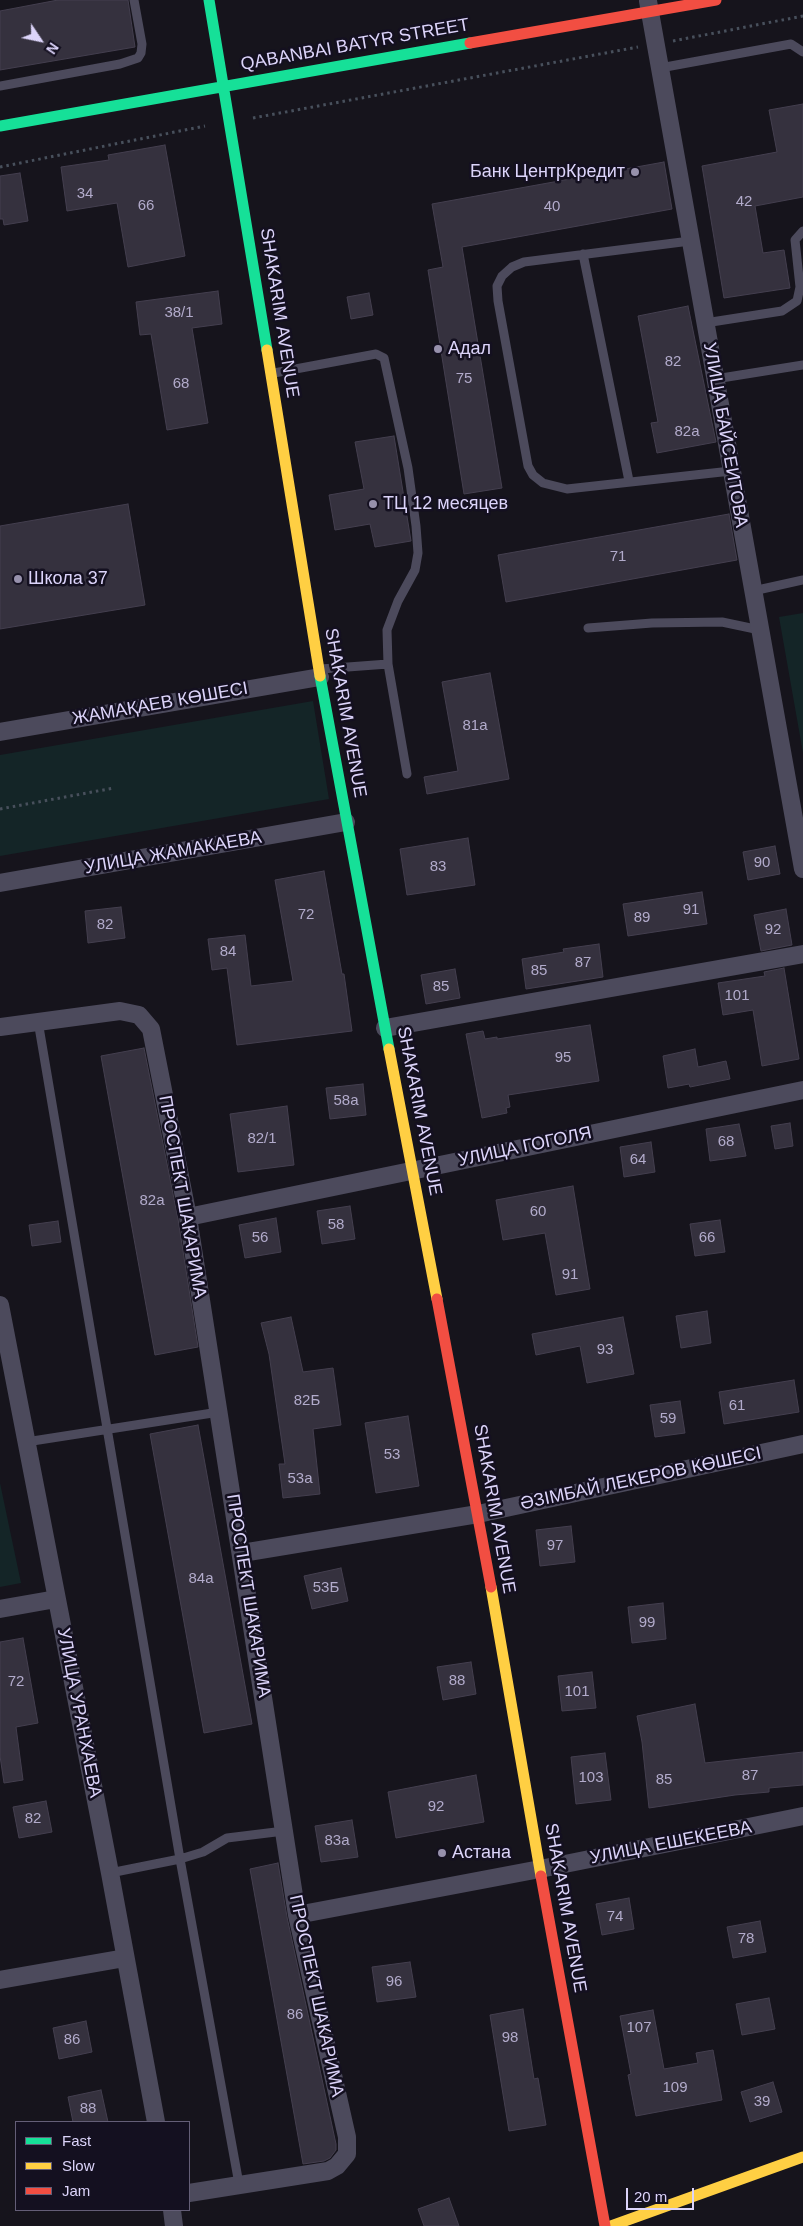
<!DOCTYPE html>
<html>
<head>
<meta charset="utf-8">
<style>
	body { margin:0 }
	#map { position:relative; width:803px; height:2226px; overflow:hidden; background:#16141c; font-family:Arial,sans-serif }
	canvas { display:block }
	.legend { position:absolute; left:15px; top:2121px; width:175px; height:90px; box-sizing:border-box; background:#141020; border:1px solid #645e77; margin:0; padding:6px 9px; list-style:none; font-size:15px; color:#dcd4fa }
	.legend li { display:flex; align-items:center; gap:10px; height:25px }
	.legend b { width:25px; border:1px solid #645e77 }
	.north { position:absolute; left:15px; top:15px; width:50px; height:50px; -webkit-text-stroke:4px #141020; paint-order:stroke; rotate:124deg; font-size:14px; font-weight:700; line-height:20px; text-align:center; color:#dcd4fa }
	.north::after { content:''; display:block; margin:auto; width:18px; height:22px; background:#dcd4fa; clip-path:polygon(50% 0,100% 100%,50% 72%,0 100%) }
	.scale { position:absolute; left:626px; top:2188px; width:68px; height:22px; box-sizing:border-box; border:2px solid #dcd4fa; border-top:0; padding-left:6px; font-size:15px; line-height:18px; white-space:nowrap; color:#dcd4fa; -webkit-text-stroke:4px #141020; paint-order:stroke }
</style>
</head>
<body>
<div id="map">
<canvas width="803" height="2226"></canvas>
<ul class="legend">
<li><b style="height:6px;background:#16e098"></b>Fast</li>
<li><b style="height:6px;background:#ffcf43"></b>Slow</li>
<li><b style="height:6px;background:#f24e42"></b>Jam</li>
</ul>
<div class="north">N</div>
<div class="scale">20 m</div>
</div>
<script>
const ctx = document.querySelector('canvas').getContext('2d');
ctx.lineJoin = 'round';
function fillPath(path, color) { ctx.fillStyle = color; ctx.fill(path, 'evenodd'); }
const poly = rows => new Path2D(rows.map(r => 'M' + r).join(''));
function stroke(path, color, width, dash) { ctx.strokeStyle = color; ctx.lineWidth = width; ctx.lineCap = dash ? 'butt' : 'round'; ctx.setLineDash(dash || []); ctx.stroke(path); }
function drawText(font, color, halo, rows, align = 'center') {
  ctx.font = font + ' Arial,sans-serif'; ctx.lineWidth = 5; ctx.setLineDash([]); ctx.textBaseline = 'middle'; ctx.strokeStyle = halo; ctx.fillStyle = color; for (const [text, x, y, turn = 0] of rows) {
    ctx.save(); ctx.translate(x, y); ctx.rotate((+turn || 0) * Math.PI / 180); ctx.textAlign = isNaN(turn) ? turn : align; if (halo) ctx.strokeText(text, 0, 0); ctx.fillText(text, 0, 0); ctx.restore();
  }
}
const green = poly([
	[803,613,803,753,779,617],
	[313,701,329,799,0,856,0,755],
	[0,1483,21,1583,0,1587]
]);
const building = poly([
	[58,0,128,0,135,47,0,70,0,11,58,0],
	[803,104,803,197,755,206,763,253,784,250,790,288,724,298,702,166,777,152,769,110,803,104],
	[165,145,185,256,128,267,117,203,67,211,61,167,109,160,108,155,165,145],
	[664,162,672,209,462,247,502,488,464,494,428,270,443,267,432,204,664,162],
	[20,173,28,221,4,225,3,219,0,219,0,176,20,173],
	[218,291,222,324,192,328,208,423,167,430,151,334,140,335,136,302,218,291],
	[369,293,373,315,351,319,347,297,369,293],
	[688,306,716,442,657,453,651,423,658,422,638,316,688,306],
	[394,436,411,541,375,547,370,524,335,530,329,495,364,489,355,442,394,436],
	[128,504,145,605,0,629,0,526,128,504],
	[729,514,737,560,506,602,498,555,729,514],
	[490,673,509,779,427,794,424,777,458,771,442,682,490,673],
	[468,838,475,885,407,895,400,849,468,838],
	[775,846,780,874,748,880,743,852,775,846],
	[324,871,342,974,344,974,352,1031,237,1045,227,968,212,970,208,939,245,935,251,986,293,981,275,880,324,871],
	[702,892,707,924,628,936,623,904,702,892],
	[121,907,125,938,88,943,85,911,121,907],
	[786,909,792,945,761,951,754,915,786,909],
	[599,944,603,977,526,989,522,959,564,952,563,949,599,944],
	[784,968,799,1059,762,1066,753,1010,723,1015,718,983,765,976,764,972,784,968],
	[455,969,460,998,426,1004,421,975,455,969],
	[590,1025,599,1081,508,1095,510,1107,506,1108,507,1113,482,1118,466,1034,483,1031,485,1039,497,1037,497,1039,590,1025],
	[144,1048,178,1219,198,1347,155,1355,101,1056,144,1048],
	[695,1049,698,1067,726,1061,730,1079,690,1087,689,1084,668,1088,663,1056,695,1049],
	[363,1084,366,1115,330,1119,326,1088,363,1084],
	[287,1106,294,1165,238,1172,230,1114,287,1106],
	[790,1123,793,1146,775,1149,771,1126,790,1123],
	[739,1124,746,1156,710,1161,706,1129,739,1124],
	[651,1142,655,1172,624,1177,620,1147,651,1142],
	[573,1186,590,1289,556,1295,545,1233,503,1240,496,1200,573,1186],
	[350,1206,355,1239,322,1244,317,1211,350,1206],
	[276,1218,281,1252,245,1258,239,1225,276,1218],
	[720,1220,725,1252,695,1256,690,1224,720,1220],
	[58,1221,61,1242,32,1246,29,1225,58,1221],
	[707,1311,711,1343,681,1348,676,1316,707,1311],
	[291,1317,303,1372,333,1368,341,1425,313,1429,320,1494,283,1498,279,1464,285,1464,269,1354,261,1323,291,1317],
	[623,1317,634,1374,587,1383,580,1346,536,1355,532,1334,623,1317],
	[794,1380,799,1412,724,1424,719,1392,794,1380],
	[680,1401,685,1433,655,1437,650,1405,680,1401],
	[408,1416,419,1486,376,1493,365,1423,408,1416],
	[198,1425,252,1724,204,1733,150,1434,198,1425],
	[571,1526,575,1562,540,1566,536,1530,571,1526],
	[341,1568,348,1601,312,1609,304,1576,341,1568],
	[663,1603,666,1639,632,1643,628,1607,663,1603],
	[23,1638,38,1723,16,1727,23,1780,4,1783,0,1756,0,1642,23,1638],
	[471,1662,476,1694,443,1700,437,1667,471,1662],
	[592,1672,596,1708,562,1711,558,1676,592,1672],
	[695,1704,705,1763,803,1752,803,1785,769,1788,769,1792,735,1795,649,1808,642,1742,637,1716,695,1704],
	[605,1753,611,1800,576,1804,571,1757,605,1753],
	[476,1775,484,1822,396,1838,388,1792,476,1775],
	[46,1801,52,1832,19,1838,13,1807,46,1801],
	[352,1820,358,1857,321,1862,315,1826,352,1820],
	[278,1863,287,1917,336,2144,336,2150,330,2158,324,2161,303,2164,250,1869,278,1863],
	[629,1898,634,1929,602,1935,596,1904,629,1898],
	[760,1921,766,1952,733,1958,727,1927,760,1921],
	[410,1962,416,1997,377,2002,372,1967,410,1962],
	[769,1998,775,2029,742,2035,736,2004,769,1998],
	[523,2009,534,2079,538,2078,546,2125,509,2131,490,2015,523,2009],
	[653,2010,664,2069,698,2063,696,2053,713,2050,722,2100,636,2116,628,2075,631,2074,620,2016,653,2010],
	[86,2021,92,2052,59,2059,53,2028,86,2021],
	[773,2082,782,2112,750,2122,741,2092,773,2082],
	[101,2090,108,2122,73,2122,68,2097,101,2090],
	[449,2198,459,2226,424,2226,418,2209,449,2198]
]);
const path = poly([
	[673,41,803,16],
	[253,118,638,47],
	[0,167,205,126],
	[0,809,114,788]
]);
const lane = poly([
	[660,68,791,44,803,52],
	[0,86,120,64,138,58,141,53,142,44,134,0],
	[690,241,524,262,512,267,502,276,497,286,498,301,528,466,533,475,543,483,567,489,731,471],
	[583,254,629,481],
	[705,323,782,311,797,301,800,287,795,240,803,231],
	[274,373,376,354,384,358,408,468,416,526,418,553,415,570,398,601,387,630,388,664,407,774],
	[715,379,803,365],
	[753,591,803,580],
	[588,628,652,623,722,622,760,630],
	[321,669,388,664],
	[38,1021,180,1859,239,2184],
	[26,1442,219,1412],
	[110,1873,180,1859,203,1852,227,1838,284,1831]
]);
const street = poly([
	[648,1,803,869],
	[0,732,320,677],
	[0,883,346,822],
	[0,1027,120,1011,139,1015,151,1029,188,1217,297,1915,347,2137,347,2154,337,2166,328,2171,189,2193],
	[385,1028,803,954],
	[188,1217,803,1090],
	[0,1305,110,1873,156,2122],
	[242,1553,478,1514,803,1444],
	[0,1609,56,1599],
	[297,1915,540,1869,803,1816],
	[0,1980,125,1958],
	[172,2210,174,2226]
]);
const fast = poly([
	[209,0,267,350],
	[0,126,470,43],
	[320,676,389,1049]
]);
const slow = poly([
	[267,350,320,676],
	[389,1049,437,1299],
	[491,1587,541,1876],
	[611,2226,803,2157]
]);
const jam = poly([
	[470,43,716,0],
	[437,1299,491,1587],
	[541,1876,605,2226]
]);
const markers = [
	[635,172,5,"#9791ac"],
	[438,349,5,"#9791ac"],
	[373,504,5,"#9791ac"],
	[18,579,5,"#9791ac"],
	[442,1853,5,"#9791ac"]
];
const numberNames = [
	["34",85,194],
	["42",744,202],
	["66",146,206],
	["40",552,207],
	["38/1",179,313],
	["82",673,362],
	["75",464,379],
	["68",181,384],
	["82а",687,432],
	["71",618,557],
	["81а",475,726],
	["90",762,863],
	["83",438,867],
	["91",691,910],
	["72",306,915],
	["89",642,918],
	["82",105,925],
	["92",773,930],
	["84",228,952],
	["87",583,963],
	["85",539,971],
	["85",441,987],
	["101",737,996],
	["95",563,1058],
	["58а",346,1101],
	["82/1",262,1139],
	["68",726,1142],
	["64",638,1160],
	["82а",152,1201],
	["60",538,1212],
	["58",336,1225],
	["56",260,1238],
	["66",707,1238],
	["91",570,1275],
	["93",605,1350],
	["82Б",307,1401],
	["61",737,1406],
	["59",668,1419],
	["53",392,1455],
	["53а",300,1479],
	["97",555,1546],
	["84а",201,1579],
	["53Б",326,1588],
	["99",647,1623],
	["88",457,1681],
	["72",16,1682],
	["101",577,1692],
	["87",750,1776],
	["103",591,1778],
	["85",664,1780],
	["92",436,1807],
	["82",33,1819],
	["83а",337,1841],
	["74",615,1917],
	["78",746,1939],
	["96",394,1982],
	["86",295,2015],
	["107",639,2028],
	["98",510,2038],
	["86",72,2040],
	["109",675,2088],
	["39",762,2102],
	["88",88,2109]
];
const streetNames = [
	["QABANBAI BATYR STREET",355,45,-10],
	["SHAKARIM AVENUE",279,313,81],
	["УЛИЦА БАЙСЕИТОВА",725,435,80],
	["ЖАМАҚАЕВ КӨШЕСІ",160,704,-10],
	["SHAKARIM AVENUE",345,713,80],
	["УЛИЦА ЖАМАКАЕВА",173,853,-10],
	["SHAKARIM AVENUE",419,1111,79],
	["УЛИЦА ГОГОЛЯ",525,1147,-12],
	["ПРОСПЕКТ ШАКАРИМА",182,1197,80],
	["ӘЗІМБАЙ ЛЕКЕРОВ КӨШЕСІ",641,1479,-12],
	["SHAKARIM AVENUE",494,1509,80],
	["ПРОСПЕКТ ШАКАРИМА",248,1596,81],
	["УЛИЦА УРАНХАЕВА",79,1713,79],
	["УЛИЦА ЕШЕКЕЕВА",671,1843,-11],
	["SHAKARIM AVENUE",565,1908,80],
	["ПРОСПЕКТ ШАКАРИМА",316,1996,78]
];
const poiNames = [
	["Банк ЦентрКредит",625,172,"right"],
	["Адал",448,349],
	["ТЦ 12 месяцев",383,504],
	["Школа 37",28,579],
	["Астана",452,1853]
];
fillPath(green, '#142527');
fillPath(building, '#35313e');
stroke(building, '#443f4f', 1);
stroke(path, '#48505c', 3, [2.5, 4]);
stroke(lane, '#4c4a5c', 9);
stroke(street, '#4c4a5c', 18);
stroke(fast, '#16e098', 11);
stroke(slow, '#ffcf43', 11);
stroke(jam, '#f24e42', 11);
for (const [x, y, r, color] of markers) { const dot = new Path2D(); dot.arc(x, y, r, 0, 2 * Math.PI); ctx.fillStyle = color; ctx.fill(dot); stroke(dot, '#141020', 2); }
drawText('15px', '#b2abcb', null, numberNames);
drawText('18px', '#dcd4fa', '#141020', streetNames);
drawText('18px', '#dcd4fa', '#141020', poiNames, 'left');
</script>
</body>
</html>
